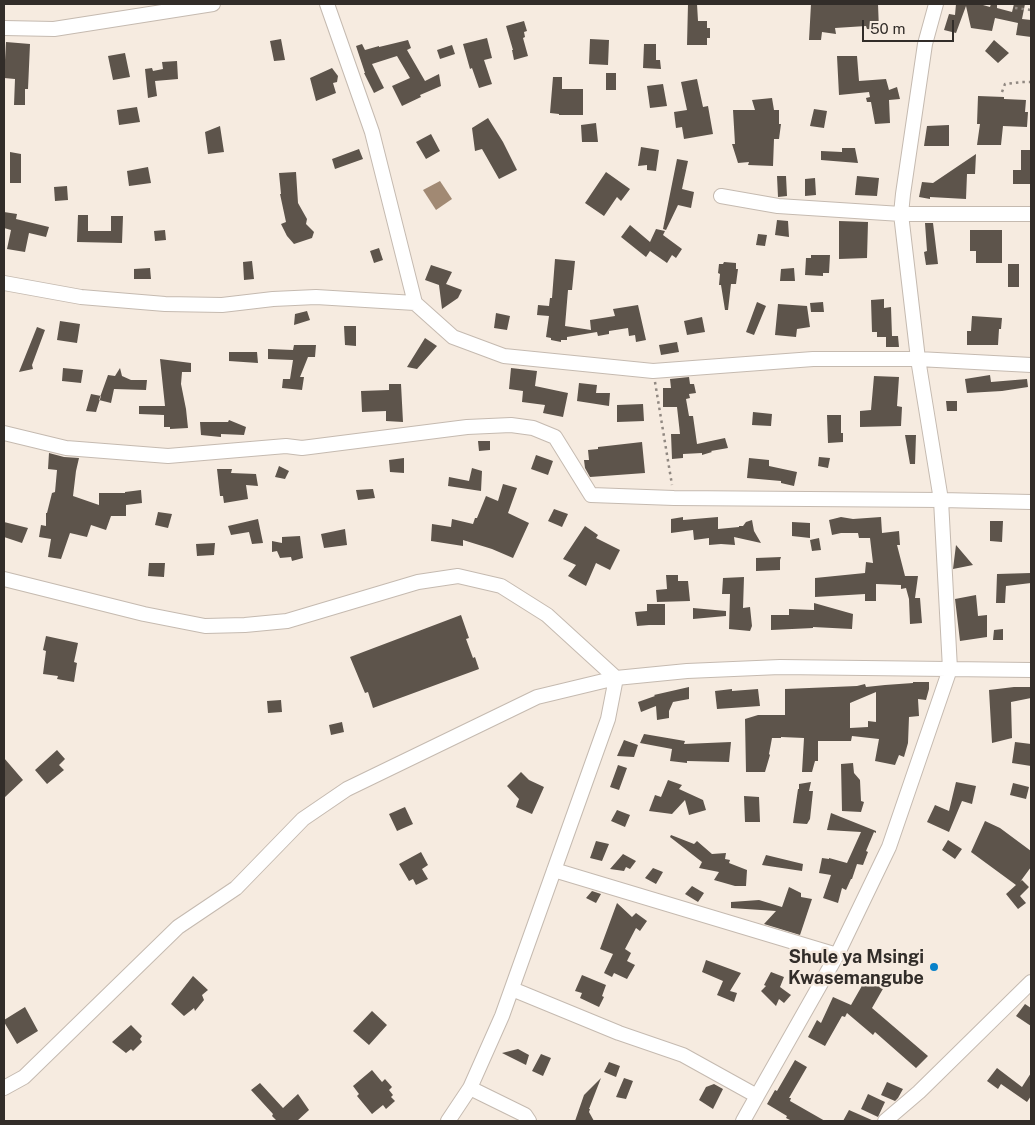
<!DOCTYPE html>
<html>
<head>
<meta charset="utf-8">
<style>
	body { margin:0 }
	#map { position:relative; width:1035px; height:1125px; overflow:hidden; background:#f6ebe0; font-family:"Public Sans",sans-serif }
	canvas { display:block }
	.frame { position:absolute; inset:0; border:5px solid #322d29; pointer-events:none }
	.scale { position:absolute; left:862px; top:20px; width:92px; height:22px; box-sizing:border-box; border:2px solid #322d29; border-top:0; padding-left:6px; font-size:15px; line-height:18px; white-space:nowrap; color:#322d29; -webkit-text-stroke:4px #f6ebe0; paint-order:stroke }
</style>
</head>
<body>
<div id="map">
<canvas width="1035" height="1125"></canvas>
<div class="frame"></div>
<div class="scale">50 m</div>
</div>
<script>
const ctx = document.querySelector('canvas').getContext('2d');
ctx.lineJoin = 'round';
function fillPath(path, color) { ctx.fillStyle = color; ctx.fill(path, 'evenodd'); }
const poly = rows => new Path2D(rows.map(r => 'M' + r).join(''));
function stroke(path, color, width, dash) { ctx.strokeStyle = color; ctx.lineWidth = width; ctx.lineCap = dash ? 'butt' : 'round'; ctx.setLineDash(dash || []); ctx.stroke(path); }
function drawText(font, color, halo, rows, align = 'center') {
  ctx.font = font + ' "Public Sans",sans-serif'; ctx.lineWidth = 5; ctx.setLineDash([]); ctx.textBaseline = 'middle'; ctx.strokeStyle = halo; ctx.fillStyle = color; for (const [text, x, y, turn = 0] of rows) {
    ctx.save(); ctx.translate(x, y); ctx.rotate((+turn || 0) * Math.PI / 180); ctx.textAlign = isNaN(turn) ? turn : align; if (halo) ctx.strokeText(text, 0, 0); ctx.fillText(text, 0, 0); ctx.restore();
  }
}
const water = poly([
	[440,181,452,199,436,210,423,190]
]);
const building = poly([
	[688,4,697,4,698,21,707,21,707,28,710,28,710,38,707,38,707,45,687,45],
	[811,4,878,4,879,30,867,29,866,26,835,28,836,34,822,32,821,40,809,40],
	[956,4,983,4,983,5,990,7,991,4,997,4,997,8,1012,12,1014,4,1025,4,1022,19,1031,20,1031,37,1016,35,1018,23,995,18,992,31,971,28,966,6,956,33,944,30,949,14,955,15],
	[524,21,527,31,524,32,525,37,523,38,528,56,514,60,512,50,513,50,506,26],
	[487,38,492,58,484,60,492,84,479,88,472,68,470,69,463,44],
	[281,39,285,60,274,61,270,41],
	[590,39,609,40,608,65,589,64],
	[408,40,411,48,407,50,425,81,439,74,441,86,420,95,421,97,402,106,392,86,410,78,397,56,372,64,384,88,374,93,364,73,365,73,356,46,362,44,365,50,379,46,379,47],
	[994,40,1009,53,998,63,985,51],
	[6,42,30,44,28,89,25,89,25,105,14,105,15,79,4,78],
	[644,44,656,44,656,60,660,60,661,69,643,68],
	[452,45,455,54,440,59,437,50],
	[125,53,130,77,113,80,108,56],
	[837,56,857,56,859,81,886,79,889,90,897,87,900,99,889,100,890,123,875,124,871,102,867,102,866,98,870,97,869,92,839,95],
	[177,61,178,79,155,81,157,96,148,98,145,69,152,68,153,71,163,69,162,62],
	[332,68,338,76,337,82,333,83,336,93,316,101,310,78],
	[606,73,616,73,616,90,606,90],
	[553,77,562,77,562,89,583,89,583,115,559,115,559,114,550,113],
	[697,79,703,107,708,106,713,134,684,139,682,127,676,128,674,112,687,110,681,82],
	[663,84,667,106,650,108,647,86],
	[978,96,1004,97,1004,99,1026,100,1025,112,1028,112,1027,127,1003,126,1001,145,977,145,980,124,977,124],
	[772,98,774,110,779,110,779,124,781,124,779,139,774,139,773,166,748,165,749,162,738,163,732,144,735,144,733,110,755,110,752,100],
	[137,107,140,122,119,125,117,110],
	[814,109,827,111,824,128,810,126],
	[488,118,503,142,517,170,499,179,482,149,475,151,472,128],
	[596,123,598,142,582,142,581,125],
	[949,125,949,146,924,146,927,126],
	[220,126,224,152,208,154,205,132],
	[431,134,440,151,426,159,416,142],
	[641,147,659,150,656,171,647,170,647,165,638,166],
	[842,148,855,148,858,163,821,160,821,151,842,152],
	[359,149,363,159,335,169,332,159],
	[1021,150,1031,150,1031,184,1013,184,1013,170,1021,170],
	[10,152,21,154,21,183,10,183],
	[976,154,975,174,967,174,966,199,930,197,930,199,919,197,922,182,933,183],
	[677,159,688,161,682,189,694,192,691,208,678,205,666,230,663,229],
	[148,167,151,183,129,186,127,171],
	[296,172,298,203,307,219,306,224,314,232,312,238,294,244,287,236,281,224,286,222,280,194,281,194,279,173],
	[606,172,630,189,621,201,617,197,604,216,585,203],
	[777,176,786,176,787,196,778,197],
	[857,176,879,178,877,196,855,195],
	[815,178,816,195,805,196,805,179],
	[67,186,68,200,55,201,54,187],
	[4,212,17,214,16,219,49,227,46,237,29,233,25,252,7,249,11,230,4,228],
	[78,215,88,215,88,231,111,231,111,216,123,216,122,243,77,242],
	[777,220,788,221,789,237,775,235],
	[839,221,868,222,867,258,839,259],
	[925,223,933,223,938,264,926,265,924,252,927,251],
	[630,225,650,242,656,229,665,231,663,235,682,249,676,258,672,255,667,263,650,251,646,257,621,237],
	[165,230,166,240,155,241,154,231],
	[970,230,1002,230,1002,263,976,263,976,251,970,251],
	[758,234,767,235,765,246,756,245],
	[379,248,383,260,374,263,370,251],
	[811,255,830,255,829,273,823,273,823,276,805,275,806,258,811,258],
	[555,259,575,261,572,290,568,290,565,326,591,330,590,320,615,316,613,309,638,305,646,340,636,342,635,335,629,336,628,328,609,331,609,334,598,336,597,332,567,337,567,340,561,340,561,342,551,340,551,338,546,337,549,316,537,315,538,305,549,306,550,298,552,298],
	[252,261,254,279,244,280,243,262],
	[724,262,736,263,736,269,738,269,736,284,731,284,728,310,725,310,721,285,719,285,720,274,718,273,719,264,723,264],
	[1008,264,1019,264,1019,287,1008,287],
	[431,265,452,272,446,284,462,290,458,298,442,309,439,285,425,280],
	[150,268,151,279,134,279,134,269],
	[794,268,795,281,780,281,781,269],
	[884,299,884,308,891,307,892,336,898,336,899,347,886,347,886,337,877,337,877,332,872,332,871,300],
	[757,302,766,306,754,335,746,332],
	[823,302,824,312,811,312,810,303],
	[778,304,807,306,810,327,797,329,796,337,775,335],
	[307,311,310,320,294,325,295,314],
	[496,313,510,316,507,330,494,328],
	[972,316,1002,318,1001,329,999,329,998,345,967,345,967,331,971,331],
	[702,317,705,332,687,335,684,321],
	[60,321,80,324,77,343,57,340],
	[344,326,356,326,356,346,345,345],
	[37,327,45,330,32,365,33,369,19,372],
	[425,338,437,346,417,369,407,367],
	[677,342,679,352,661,355,659,345],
	[294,345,316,345,315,357,308,357,300,377,304,377,302,390,282,388,283,379,290,379,293,360,268,359,268,349,293,350],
	[229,352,257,352,258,363,229,361],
	[160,359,191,363,191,372,182,372,181,384,186,409,188,428,170,429,170,427,164,427,164,415,139,414,139,406,165,406],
	[63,368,83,370,81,383,62,381],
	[120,368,122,376,131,380,147,380,146,390,114,389,111,403,99,400,108,375,115,376],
	[511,368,537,371,535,386,568,393,563,417,543,413,545,405,522,402,523,391,509,389],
	[990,375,991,382,1027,379,1028,387,1002,391,967,393,965,379],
	[874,376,899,377,897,406,902,407,901,426,860,427,860,411,871,410],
	[689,377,690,384,694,384,696,393,689,394,690,398,686,399,689,416,693,416,697,444,725,438,728,448,711,451,712,452,702,455,702,453,683,454,683,458,672,459,671,434,680,434,677,407,663,407,663,388,671,388,670,379],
	[579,383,597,385,596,393,610,393,609,406,577,401],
	[389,384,401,384,403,422,386,421,386,411,362,412,361,391,389,390],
	[91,394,101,396,96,412,86,411],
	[946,401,957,401,957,411,947,411],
	[643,404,644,421,617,422,617,405],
	[753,412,772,414,771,426,752,425],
	[827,415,841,415,841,433,843,433,843,442,828,443],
	[229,420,246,427,244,435,221,434,221,437,201,435,200,422,228,422],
	[905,435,916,435,915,464,910,464],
	[478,441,490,441,490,450,479,451],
	[642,442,645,473,590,477,585,468,584,460,589,460,588,450,598,449,598,447],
	[49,453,64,457,79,458,76,471,73,496,99,505,99,493,125,493,125,492,141,490,142,503,126,505,126,516,111,516,106,530,91,525,87,537,70,533,61,559,48,557,51,539,39,537,41,525,46,526,46,513,47,513,52,493,55,492,57,470,48,469],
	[536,455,553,461,548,475,531,469],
	[819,457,830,458,828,468,818,466],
	[404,458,404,473,390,472,389,460],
	[749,458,769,460,769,466,797,472,794,486,781,483,781,481,747,478],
	[279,466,289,471,285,479,275,477],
	[472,468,482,471,481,491,448,486,449,477,469,481],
	[217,469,232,469,231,473,256,474,258,486,246,485,248,499,224,503,223,496,220,496],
	[503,484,517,488,508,513,529,523,513,558,492,549,463,540,463,546,431,541,432,524,451,527,452,519,473,524,475,518,477,518,486,496,498,501],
	[373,489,375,498,358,500,356,490],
	[554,509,568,514,562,527,548,521],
	[158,512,172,514,168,528,155,525],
	[683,517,683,520,718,517,718,529,739,527,739,526,743,526,746,522,752,520,754,531,761,543,734,537,735,545,721,544,709,545,709,538,694,540,693,530,671,533,671,519],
	[841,517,853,519,881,517,882,533,899,531,900,545,897,545,905,576,918,576,915,598,920,598,922,623,910,624,909,599,906,588,901,589,901,585,876,584,876,601,865,601,865,594,815,597,815,578,865,573,866,562,873,563,870,538,859,538,858,533,841,533,832,535,829,520],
	[258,519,263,543,252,544,249,532,231,535,228,526],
	[990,521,1003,521,1002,542,990,541],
	[4,522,28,528,22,543,4,537],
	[792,522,810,523,810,538,792,536],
	[585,526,598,535,596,538,620,550,610,570,596,563,586,586,568,576,576,565,563,559],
	[345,529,347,545,324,548,321,534],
	[300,536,303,558,292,561,291,557,280,558,277,551,272,552,272,541,282,543,282,537],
	[819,538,821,550,812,551,810,540],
	[215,543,214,555,197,556,196,544],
	[956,545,973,565,953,569],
	[781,557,780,560,780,570,756,571,756,558],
	[149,563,165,563,164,577,148,576],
	[1031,573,1031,583,1006,586,1005,603,996,603,997,574],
	[666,575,678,575,678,581,688,581,690,601,657,602,656,590,667,589],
	[744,577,743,608,750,607,752,626,750,631,729,629,730,594,722,594,723,578],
	[976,595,978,616,987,615,987,637,960,641,955,599],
	[814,603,853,614,852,629,813,627,813,628,771,630,771,615,789,615,789,609,814,610],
	[647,604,665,604,665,625,649,625,637,626,635,612,647,611],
	[693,608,726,611,726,616,693,619],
	[461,615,469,638,466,639,473,658,475,657,479,669,373,708,368,692,365,693,350,657],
	[1003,629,1003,640,993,640,994,630],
	[46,636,78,643,74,662,77,663,74,682,57,679,58,676,43,674,46,651,43,650],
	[913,682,929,682,929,689,926,700,918,699,919,716,909,717,908,743,904,757,899,755,895,765,875,761,879,739,852,736,851,741,818,741,818,761,815,761,812,772,802,772,804,738,781,737,781,738,772,738,769,754,770,755,765,772,746,772,745,719,758,715,785,715,785,689,857,686,865,684,866,687,885,685,913,683],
	[876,692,876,722,868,721,868,727,850,728,850,703],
	[689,687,689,699,673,702,669,711,669,718,657,720,656,706,641,712,638,702,655,696,654,695],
	[1014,687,1031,687,1031,698,1011,702,1012,738,992,743,989,690],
	[732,689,732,691,758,689,760,706,717,709,715,691],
	[281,700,282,712,268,713,267,701],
	[342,722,344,732,331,735,329,725],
	[644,734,685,741,684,744,731,742,729,762,687,761,687,763,670,761,672,749,640,743],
	[624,740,638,745,634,757,617,756],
	[1015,742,1031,744,1031,766,1012,763],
	[57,750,65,759,59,765,64,770,47,784,35,770],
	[4,758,23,780,4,798],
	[853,763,854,773,860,780,861,801,864,802,861,812,842,811,841,764],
	[618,765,627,768,619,790,610,787],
	[521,772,529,780,544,787,532,814,516,807,519,799,507,786],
	[668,780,682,785,679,789,703,800,706,810,689,815,685,800,672,814,649,811,655,795,661,797],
	[811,782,809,791,813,791,810,819,807,824,793,823,798,789,799,789,799,784],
	[956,782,976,786,972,804,962,801,949,832,927,822,935,805,949,811],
	[1013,783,1029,787,1026,799,1010,795],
	[744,796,759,797,760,822,745,822],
	[405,807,413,824,397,831,389,814],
	[617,810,630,815,625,827,611,821],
	[831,813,876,831,876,833,874,832,866,851,868,852,863,865,857,864,852,879,851,879,846,890,842,888,838,903,823,898,831,875,819,873,822,858,829,859,829,858,847,863,861,832,827,830],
	[985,821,1000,828,1031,851,1031,867,1020,882,1022,880,1029,887,1020,896,1026,903,1018,909,1006,894,1016,885,971,852],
	[671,835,694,844,697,841,712,854,726,853,725,859,730,860,729,863,747,870,746,886,735,886,714,880,719,872,699,868,702,862,670,837],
	[948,840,962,849,955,859,942,850],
	[596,841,609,844,602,861,590,858],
	[421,852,428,865,422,869,428,879,416,885,413,879,409,881,399,864],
	[623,854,636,861,630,869,626,867,624,871,610,869],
	[766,855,803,864,802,871,762,865],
	[653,868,663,872,656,884,645,878],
	[692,886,704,893,698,902,685,894],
	[789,887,801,893,801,897,812,899,800,935,764,924,776,911,731,908,731,902,759,900,782,907],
	[592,891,601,894,596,903,586,898],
	[617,903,632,917,636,913,647,921,640,931,636,928,625,949,631,953,627,961,635,965,627,979,614,973,612,977,604,973,613,954,600,949],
	[706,960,741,973,730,991,737,993,734,1002,717,995,723,981,702,972],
	[771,972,784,977,780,987,791,995,784,1003,779,999,776,1006,761,991,766,986,764,985],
	[582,975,606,985,602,996,604,997,599,1007,580,998,582,993,575,991],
	[193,976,208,990,202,995,204,1000,195,1011,194,1008,184,1016,171,1004],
	[867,977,884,987,872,1008,928,1056,916,1068,875,1032,873,1035,847,1013,845,1017,842,1016,825,1046,808,1037,817,1020,821,1023,833,997,851,1005],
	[1025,1004,1031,1008,1031,1026,1016,1016],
	[25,1007,38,1031,17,1044,4,1022,4,1020],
	[372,1011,387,1025,369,1045,353,1031],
	[131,1025,142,1036,140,1039,142,1042,133,1051,131,1049,126,1053,112,1042],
	[518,1049,529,1055,526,1065,502,1053],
	[541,1054,551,1058,543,1076,532,1071],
	[795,1060,807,1067,789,1098,791,1098,790,1101,825,1121,792,1121,786,1118,787,1116,767,1104,775,1090,777,1091],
	[609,1062,620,1066,616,1077,604,1072],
	[997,1068,1022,1087,1031,1073,1031,1096,1027,1102,1001,1084,998,1089,987,1081],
	[372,1070,382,1082,385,1079,392,1087,389,1090,393,1095,391,1097,395,1101,386,1109,383,1105,372,1114,357,1096,359,1094,353,1086],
	[601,1078,589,1109,590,1109,589,1112,594,1121,575,1121,584,1095],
	[624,1078,633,1081,626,1099,616,1097],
	[887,1082,903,1089,898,1098,895,1101,881,1095],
	[260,1083,283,1108,298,1094,309,1110,297,1121,277,1121,272,1116,273,1114,251,1090],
	[714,1084,723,1089,713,1109,699,1100,706,1087],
	[868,1094,885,1102,878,1117,861,1109],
	[849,1110,874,1121,843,1121]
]);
const path = poly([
	[1015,8,1031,10],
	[1002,92,1005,84,1022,82,1031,82],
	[655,382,672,485]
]);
const minor = poly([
	[327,4,372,132,415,303],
	[4,28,54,29,213,4],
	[721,196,778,206,901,214,1031,214],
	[4,283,81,297,165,304,222,305,273,299,316,297,415,303,453,337,504,356,653,371,813,359,918,359,1031,365],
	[4,433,66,448,168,456,286,446,302,448,467,427,511,425,533,428,555,437,591,495,674,498,941,500,1031,502],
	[4,579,144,614,205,626,245,625,287,621,418,582,458,576,501,586,547,615,616,678],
	[554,870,837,955],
	[512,989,619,1033,683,1055,757,1096,743,1121],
	[4,1088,24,1077,178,927,236,888,303,819,347,789,537,697,616,678],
	[470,1088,525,1115,529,1121],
	[757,1096,837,955,889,847,950,669,941,500,918,359,901,214,903,194,925,44,936,4],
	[448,1121,470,1088,502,1016,608,719,616,678,687,671,780,667,1031,670],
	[885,1121,919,1092,1031,982]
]);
const markers = [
	[934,967,5,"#0881c9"]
];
const poiNames = [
	["Shule ya Msingi",924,957],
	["Kwasemangube",924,978]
];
fillPath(water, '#a18973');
fillPath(building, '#5d544b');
stroke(minor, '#c5bab0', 16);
stroke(path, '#908881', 2.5, [2.5, 4]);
stroke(minor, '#fff', 14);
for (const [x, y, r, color] of markers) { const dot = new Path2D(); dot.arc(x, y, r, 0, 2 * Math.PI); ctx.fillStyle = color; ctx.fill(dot); stroke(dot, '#f6ebe0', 2); }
drawText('bold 18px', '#322d29', '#f6ebe0', poiNames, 'right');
</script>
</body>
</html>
